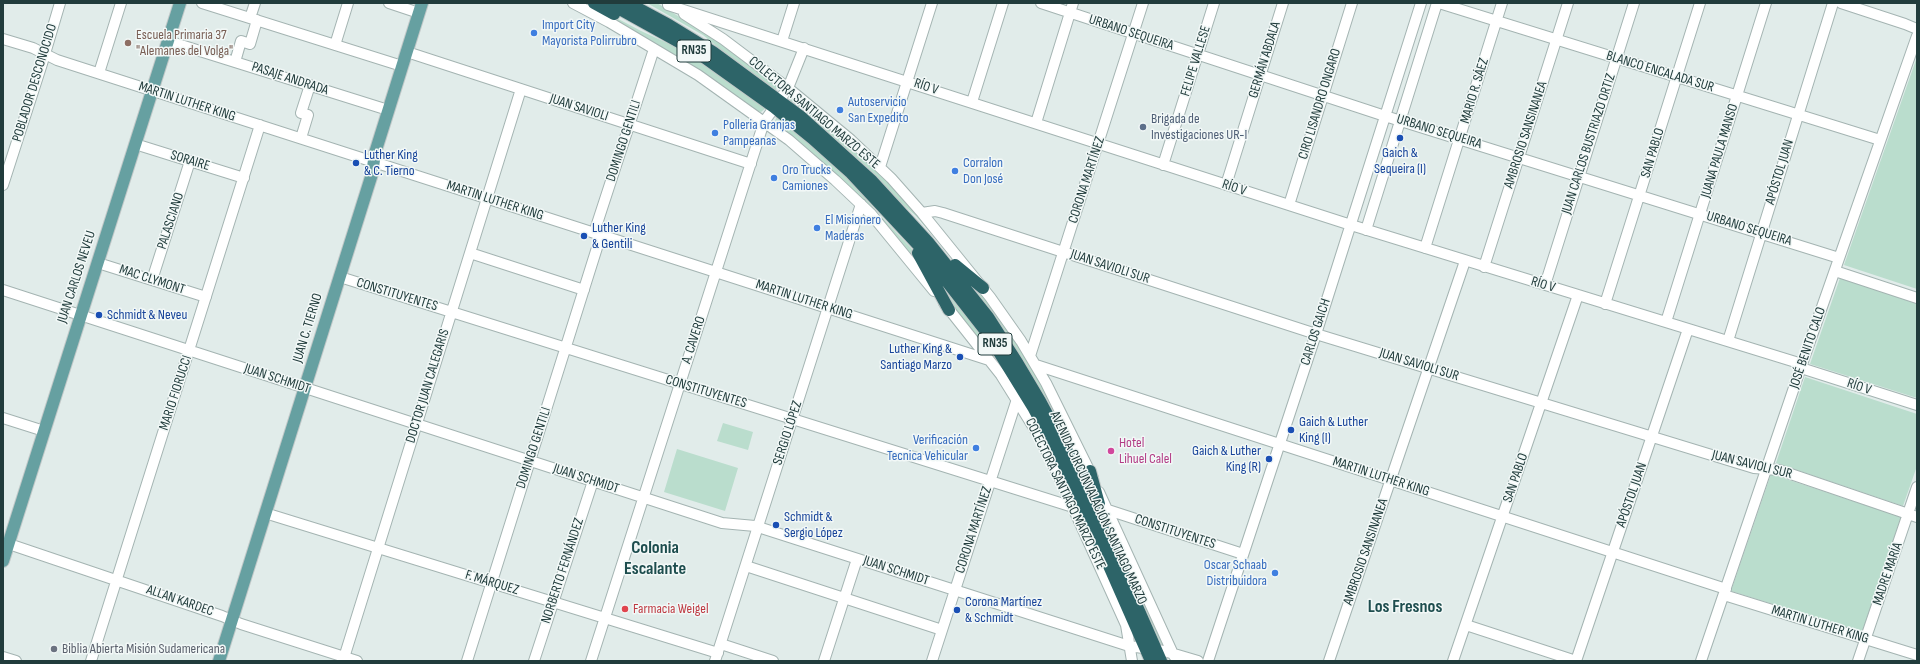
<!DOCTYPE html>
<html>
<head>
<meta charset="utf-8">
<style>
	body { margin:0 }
	#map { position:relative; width:1920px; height:664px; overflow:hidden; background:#e1ecea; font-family:"Sofia Sans Condensed",sans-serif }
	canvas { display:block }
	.frame { position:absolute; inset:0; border:4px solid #213c3c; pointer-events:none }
</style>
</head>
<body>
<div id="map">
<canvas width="1920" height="664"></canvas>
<div class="frame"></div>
</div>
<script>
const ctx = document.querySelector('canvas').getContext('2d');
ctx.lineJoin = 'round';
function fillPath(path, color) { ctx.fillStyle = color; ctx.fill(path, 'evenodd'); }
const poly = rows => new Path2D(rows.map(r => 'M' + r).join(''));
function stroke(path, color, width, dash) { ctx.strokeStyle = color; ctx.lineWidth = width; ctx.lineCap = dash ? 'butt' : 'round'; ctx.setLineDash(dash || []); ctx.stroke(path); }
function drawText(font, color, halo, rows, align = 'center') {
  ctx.font = font + ' "Sofia Sans Condensed",sans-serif'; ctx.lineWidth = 3; ctx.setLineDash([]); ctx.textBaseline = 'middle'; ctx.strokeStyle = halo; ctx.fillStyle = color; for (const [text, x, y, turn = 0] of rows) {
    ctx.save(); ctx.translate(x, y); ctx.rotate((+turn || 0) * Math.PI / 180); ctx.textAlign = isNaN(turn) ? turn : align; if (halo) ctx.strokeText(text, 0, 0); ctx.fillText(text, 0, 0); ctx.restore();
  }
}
const green = poly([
	[580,3,588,3,641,31,685,51,766,108,761,112,757,111],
	[647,3,657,3,707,34,777,85,776,91,742,67,703,35],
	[1917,57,1917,289,1844,265],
	[791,98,795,98,866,159,899,192,963,271,916,216,886,190,846,149,788,101],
	[777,116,849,178,877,212,911,248,924,270,778,126,775,121],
	[929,265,999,357,1068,487,956,312],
	[962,276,985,297,1011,334,1045,392,1088,477],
	[1840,278,1917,304,1917,398,1810,364],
	[1805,377,1917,414,1917,466,1903,506,1776,463],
	[723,423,753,432,748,450,717,441],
	[677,449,738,468,725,511,664,492],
	[1771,474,1901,517,1862,632,1731,591],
	[1134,579,1164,644,1163,645,1160,644,1145,610]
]);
const minor = poly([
	[202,3,402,66],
	[389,3,419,13],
	[573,3,609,22,698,75,789,140,835,180,871,214,934,291],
	[669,3,668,5,1351,225,1802,364],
	[1041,3,1385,116,1839,258],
	[1439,3,1880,140],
	[1841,3,1905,24,1917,29],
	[684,14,723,39,788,88,851,140,891,178,922,213,990,297,1021,341,1046,383,1093,478],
	[250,18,255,3],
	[3,39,33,48,57,60,989,360],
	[168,41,388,110],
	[782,41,794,3],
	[335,45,348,3],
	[407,52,751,164],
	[235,62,241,41,250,44,257,20],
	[99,73,121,3],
	[972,102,1003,3],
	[1036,123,1073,3],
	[301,138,308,115,301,113,310,85],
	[135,144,244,178],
	[1163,165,1214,3],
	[880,167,932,3],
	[3,185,41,67,60,3],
	[1226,185,1283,3],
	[1289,205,1352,3],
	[922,213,935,211,943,213,1316,334,1754,468,1779,470,1917,517],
	[1366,230,1437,3],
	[594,233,654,49],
	[1425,248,1502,3],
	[470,253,584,290],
	[98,263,206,297],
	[1484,267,1568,3],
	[1835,271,1917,298],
	[340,277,1073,507],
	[152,280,190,161],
	[1545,285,1634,3],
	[3,290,722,523,755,526,1129,646,1164,651,1198,661],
	[944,303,1001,375,1039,436,1060,479,1126,625,1132,661],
	[1605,304,1700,3],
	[1666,322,1766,3],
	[1728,341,1833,3],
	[1030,356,1143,3],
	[1036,365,1726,589],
	[1801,368,1917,405],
	[3,418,44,431],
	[1099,492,1174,656],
	[1108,510,1243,554],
	[265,513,718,653],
	[3,542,222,616,241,624,357,661],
	[746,566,942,630],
	[1724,595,1917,655],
	[1466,625,1576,661],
	[721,644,773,661],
	[3,657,16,661],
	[91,661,260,125],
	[343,661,521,89],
	[467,661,601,235],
	[534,661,593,481],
	[591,661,764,122,788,88,804,48],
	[715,661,861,204],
	[824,661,857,559],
	[932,661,1017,399],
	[1208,661,1316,334,1421,3],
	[1329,661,1465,261],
	[1453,661,1578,295],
	[1576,661,1688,329],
	[1701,661,1802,364,1917,36],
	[1858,661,1917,487]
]);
const major = poly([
	[3,561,180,3],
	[219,661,372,174,375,153,422,3]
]);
const highway = poly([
	[594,3,614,14],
	[609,3,697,52,774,107,812,138,850,172,920,247,988,334,1033,407,1069,475,1151,661],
	[628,3,669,25,713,52,800,116,872,181,928,242,988,317,1018,364,1040,401,1077,470,1161,661],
	[918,253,949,310],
	[955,265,983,288],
	[1090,471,1099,504]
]);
const markers = [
	[534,33,4,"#3f7fe0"],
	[128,43,4,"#8d6e63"],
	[840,110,4,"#3f7fe0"],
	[1143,127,4,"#5c6f8a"],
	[715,133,4,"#3f7fe0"],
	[1400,138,4,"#1a4fb4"],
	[356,163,4,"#1a4fb4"],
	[955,171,4,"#3f7fe0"],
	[774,178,4,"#3f7fe0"],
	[817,228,4,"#3f7fe0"],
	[584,236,4,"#1a4fb4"],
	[99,315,4,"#1a4fb4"],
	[960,357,4,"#1a4fb4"],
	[1291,430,4,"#1a4fb4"],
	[976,448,4,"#3f7fe0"],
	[1111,451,4,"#d1479c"],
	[1269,459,4,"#1a4fb4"],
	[776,525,4,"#1a4fb4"],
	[1275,573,4,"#3f7fe0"],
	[625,609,4,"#e0444e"],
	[957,610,4,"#1a4fb4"],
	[54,649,4,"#6b7280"]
];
const shields = [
	[694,51,34],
	[995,344,34]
];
const shieldNames = [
	["RN35",694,51],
	["RN35",995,344]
];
const shopNames = [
	["Import City",542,25],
	["Mayorista Polirrubro",542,41],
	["Autoservicio",848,102],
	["San Expedito",848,118],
	["Polleria Granjas",723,125],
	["Pampeanas",723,141],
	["Corralon",963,163],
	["Don José",963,179],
	["Oro Trucks",782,170],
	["Camiones",782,186],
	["El Misionero",825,220],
	["Maderas",825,236],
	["Verificación",968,440,"right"],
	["Tecnica Vehicular",968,456,"right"],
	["Oscar Schaab",1267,565,"right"],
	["Distribuidora",1267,581,"right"]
];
const streetNames = [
	["URBANO SEQUEIRA",1131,33,18],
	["GERMÁN ABDALA",1265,60,-73],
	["FELIPE VALLESE",1196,61,-73],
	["BLANCO ENCALADA SUR",1660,72,17],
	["PASAJE ANDRADA",290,79,18],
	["POBLADOR DESCONOCIDO",35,83,-73],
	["RÍO V",926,87,18],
	["MARIO R. SÁEZ",1475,91,-73],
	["MARTIN LUTHER KING",187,102,18],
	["CIRO LISANDRO ONGARO",1320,104,-73],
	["JUAN SAVIOLI",579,108,18],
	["COLECTORA SANTIAGO MARZO ESTE",814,113,40],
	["URBANO SEQUEIRA",1439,132,17],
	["AMBROSIO SANSINANEA",1526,135,-72],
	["DOMINGO GENTILI",624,141,-72],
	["JUAN CARLOS BUSTRIAZO ORTIZ",1589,144,-72],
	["JUANA PAULA MANSO",1720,151,-73],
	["SAN PABLO",1653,153,-73],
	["SORAIRE",190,161,17],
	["APÓSTOL JUAN",1780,172,-73],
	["CORONA MARTÍNEZ",1087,180,-72],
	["RÍO V",1234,188,18],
	["MARTIN LUTHER KING",495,201,18],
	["PALASCIANO",171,221,-72],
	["URBANO SEQUEIRA",1749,229,17],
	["JUAN SAVIOLI SUR",1110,267,18],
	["JUAN CARLOS NEVEU",77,277,-72],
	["MAC CLYMONT",152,280,18],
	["RÍO V",1543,285,17],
	["CONSTITUYENTES",397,295,17],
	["MARTIN LUTHER KING",804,300,18],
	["JUAN C. TIERNO",308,328,-73],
	["CARLOS GAICH",1316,332,-72],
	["A. CAVERO",694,340,-72],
	["JOSÉ BENITO CALO",1808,348,-71],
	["JUAN SAVIOLI SUR",1419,365,17],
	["JUAN SCHMIDT",277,379,18],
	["DOCTOR JUAN CALEGARIS",428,386,-73],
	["RÍO V",1859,387,18],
	["CONSTITUYENTES",706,392,17],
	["MARIO FIORUCCI",176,393,-72],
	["SERGIO LÓPEZ",788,433,-72],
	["DOMINGO GENTILI",534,448,-72],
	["JUAN SAVIOLI SUR",1752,465,14],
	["MARTIN LUTHER KING",1381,477,18],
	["SAN PABLO",1516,478,-71],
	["JUAN SCHMIDT",586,479,18],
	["COLECTORA SANTIAGO MARZO ESTE",1065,494,64],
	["APÓSTOL JUAN",1632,495,-71],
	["AVENIDA CIRCUNVALACIÓN SANTIAGO MARZO",1098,508,65],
	["CORONA MARTÍNEZ",974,530,-72],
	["CONSTITUYENTES",1175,532,18],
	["AMBROSIO SANSINANEA",1366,552,-71],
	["NORBERTO FERNÁNDEZ",563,571,-72],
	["JUAN SCHMIDT",896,571,18],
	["MADRE MARÍA",1888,574,-71],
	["F. MÁRQUEZ",492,583,17],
	["ALLAN KARDEC",180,601,19],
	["MARTIN LUTHER KING",1820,625,17]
];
const educationNames = [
	["Escuela Primaria 37",136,35],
	["\"Alemanes del Volga\"",136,51]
];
const serviceNames = [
	["Brigada de",1151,119],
	["Investigaciones UR-I",1151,135]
];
const transitNames = [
	["Gaich &",1400,153,"center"],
	["Sequeira (I)",1400,169,"center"],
	["Luther King",364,155],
	["& C. Tierno",364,171],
	["Luther King",592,228],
	["& Gentili",592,244],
	["Schmidt & Neveu",107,315],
	["Luther King &",952,349,"right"],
	["Santiago Marzo",952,365,"right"],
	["Gaich & Luther",1299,422],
	["King (I)",1299,438],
	["Gaich & Luther",1261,451,"right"],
	["King (R)",1261,467,"right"],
	["Schmidt &",784,517],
	["Sergio López",784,533],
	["Corona Martínez",965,602],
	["& Schmidt",965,618]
];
const hotelNames = [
	["Hotel",1119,443],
	["Lihuel Calel",1119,459]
];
const healthNames = [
	["Farmacia Weigel",633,609]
];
const worshipNames = [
	["Biblia Abierta Misión Sudamericana",62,649]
];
const districtNames = [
	["Colonia",655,548],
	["Escalante",655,569],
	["Los Fresnos",1405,607]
];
fillPath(green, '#baddcd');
stroke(minor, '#a4b4b2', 12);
stroke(major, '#c1c8c8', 14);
stroke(highway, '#c1c8c8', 14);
stroke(minor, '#fff', 10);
stroke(major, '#66a0a1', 12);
stroke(highway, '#2d6468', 12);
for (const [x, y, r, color] of markers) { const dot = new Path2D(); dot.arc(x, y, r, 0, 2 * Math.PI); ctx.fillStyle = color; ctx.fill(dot); stroke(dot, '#f2f8f7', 1.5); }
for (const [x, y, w] of shields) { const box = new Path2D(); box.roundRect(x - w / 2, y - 11, w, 22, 3); ctx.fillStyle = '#f2f8f7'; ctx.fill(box); stroke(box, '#213c3c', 1); }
drawText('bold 13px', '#213c3c', null, shieldNames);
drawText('14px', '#366cbe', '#f2f8f7', shopNames, 'left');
drawText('14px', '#213c3c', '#f2f8f7', streetNames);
drawText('14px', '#785e54', '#f2f8f7', educationNames, 'left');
drawText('14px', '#4e5e75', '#f2f8f7', serviceNames, 'left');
drawText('14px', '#164399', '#f2f8f7', transitNames, 'left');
drawText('14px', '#b23c85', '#f2f8f7', hotelNames, 'left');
drawText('14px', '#be3a42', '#f2f8f7', healthNames, 'left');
drawText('14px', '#5b616d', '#f2f8f7', worshipNames, 'left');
drawText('bold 18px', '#1d4d4e', '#f2f8f7', districtNames);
</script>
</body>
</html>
